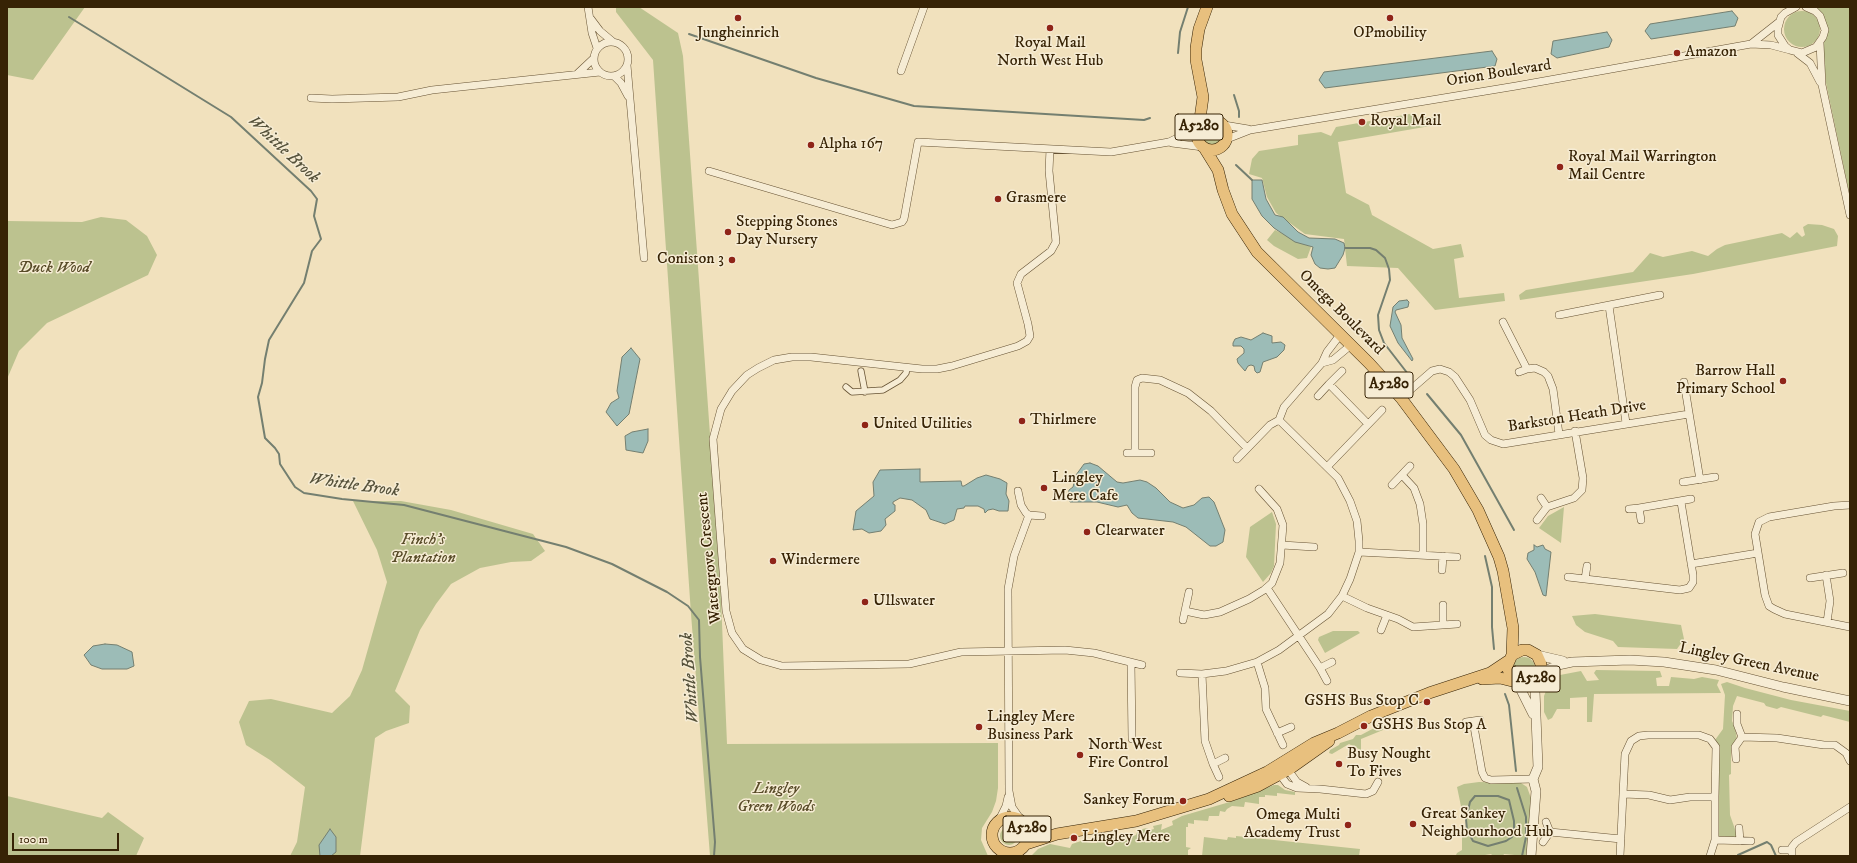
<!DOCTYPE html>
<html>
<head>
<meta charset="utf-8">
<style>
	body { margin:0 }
	#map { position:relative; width:1857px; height:863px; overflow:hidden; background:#f1e1bd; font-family:"IM FELL DW Pica",serif }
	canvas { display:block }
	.frame { position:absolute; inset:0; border:8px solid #372305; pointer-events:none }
	.scale { position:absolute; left:12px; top:833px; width:107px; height:18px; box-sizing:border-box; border:2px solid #372305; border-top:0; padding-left:5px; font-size:12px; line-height:14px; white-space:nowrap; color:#372305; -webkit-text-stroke:3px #f6ecd4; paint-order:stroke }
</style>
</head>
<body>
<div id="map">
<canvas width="1857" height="863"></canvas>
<div class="frame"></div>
<div class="scale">100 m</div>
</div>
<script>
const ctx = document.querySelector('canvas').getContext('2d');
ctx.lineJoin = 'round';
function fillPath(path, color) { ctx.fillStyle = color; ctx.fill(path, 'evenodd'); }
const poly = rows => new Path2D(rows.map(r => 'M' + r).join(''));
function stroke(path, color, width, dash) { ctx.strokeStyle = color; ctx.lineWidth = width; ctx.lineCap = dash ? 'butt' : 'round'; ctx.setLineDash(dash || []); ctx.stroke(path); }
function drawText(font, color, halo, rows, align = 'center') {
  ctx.font = font + ' "IM FELL DW Pica",serif'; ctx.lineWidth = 3; ctx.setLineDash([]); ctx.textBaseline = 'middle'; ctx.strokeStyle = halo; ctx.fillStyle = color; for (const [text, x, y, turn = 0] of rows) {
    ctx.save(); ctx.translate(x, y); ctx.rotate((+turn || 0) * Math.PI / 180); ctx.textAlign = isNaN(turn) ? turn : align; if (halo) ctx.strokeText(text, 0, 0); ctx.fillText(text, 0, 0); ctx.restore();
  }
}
const green = poly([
	[7,7,85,7,33,80,7,75],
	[616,7,639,7,678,33,683,56,720,575,727,744,998,743,998,788,996,801,992,812,982,828,981,840,988,856,710,856,691,614,653,60,616,12],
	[1815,7,1850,7,1850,197,1826,83,1823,44,1824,29],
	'1784 29a18 18 0 1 1 36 0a18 18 0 1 1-36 0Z',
	[1415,113,1418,117,1437,117,1436,125,1338,142,1346,193,1369,205,1372,215,1433,249,1461,244,1464,257,1454,259,1459,298,1504,293,1505,301,1435,310,1398,268,1347,266,1344,239,1305,234,1276,213,1267,197,1262,178,1249,174,1252,159,1259,151,1298,145,1298,135,1321,132,1331,136,1336,127],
	'1201 135a10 10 0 1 1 20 0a10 10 0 1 1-20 0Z',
	[101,217,126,220,147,236,157,255,148,275,47,323,19,351,7,379,7,221,82,222],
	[1808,224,1822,225,1834,229,1838,236,1837,246,1693,274,1520,300,1519,295,1526,290,1633,272,1650,253,1663,257,1692,251,1708,256,1717,249,1725,245,1782,233,1790,238,1797,232,1802,237,1805,235,1803,227],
	[1275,230,1311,247,1307,258,1298,259,1274,246,1267,240],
	[353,501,401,501,451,510,533,534,545,551,531,561,511,562,480,568,451,584,436,604,420,630,395,691,410,706,409,723,386,731,375,738,360,856,290,856,297,842,305,787,270,760,246,745,239,722,249,701,271,699,332,713,350,696,362,670,387,582,377,550],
	[1564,507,1561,543,1539,528,1548,516],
	[1272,512,1276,524,1274,566,1271,573,1263,582,1246,557,1250,527],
	[1595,614,1681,625,1684,639,1677,649,1618,647,1613,641,1585,632,1576,625,1572,616],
	[1333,631,1358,631,1360,633,1325,653,1318,640,1319,637],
	'1513 668a11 11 0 1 1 22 0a11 11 0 1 1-22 0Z',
	[1596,670,1660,671,1662,677,1656,678,1657,686,1669,686,1671,677,1694,679,1702,677,1719,680,1717,685,1721,693,1594,694,1592,722,1587,722,1587,697,1570,698,1570,709,1557,709,1552,718,1548,720,1544,712,1544,696,1550,681,1560,675,1581,671,1587,681,1599,680,1594,673],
	[1727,682,1745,688,1791,700,1850,711,1850,722,1823,715,1821,717,1781,707,1777,709,1766,706,1764,703,1737,696,1733,706,1732,721,1735,727,1737,740,1731,749,1731,774,1729,775,1730,815,1736,832,1736,836,1730,839,1720,838,1718,834,1719,747,1715,740,1723,729,1725,695,1721,684],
	[1379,723,1386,725,1385,727,1383,730,1361,739,1361,750,1349,744,1332,754,1329,753,1330,750,1339,745,1340,743,1353,739,1356,735,1361,735,1376,727],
	[1479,782,1521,783,1527,787,1532,801,1527,853,1525,856,1504,854,1503,856,1493,856,1491,854,1479,856,1456,855,1457,853,1462,850,1462,828,1467,829,1466,819,1461,819,1462,811,1457,787,1464,784],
	[1274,785,1278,785,1285,790,1295,792,1295,795,1277,793,1277,796,1265,795,1265,797,1259,797,1259,804,1245,802,1244,807,1232,806,1227,809,1225,812,1220,811,1219,816,1209,816,1208,821,1194,820,1194,824,1188,823,1188,827,1186,827,1186,847,1191,848,1188,850,1188,856,1031,856,1038,849,1050,844,1070,848,1072,844,1081,841,1092,843,1097,843,1098,838,1133,836,1136,835,1138,830,1147,828,1150,830,1154,829,1153,826,1162,824,1161,830,1173,825,1172,821,1182,816,1233,801],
	[7,796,102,818,108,812,144,838,136,856,7,856],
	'1000 836a9 9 0 1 1 18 0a9 9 0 1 1-18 0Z',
	[1236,836,1360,849,1359,856,1202,856,1204,837,1227,840,1228,837,1236,838]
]);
const water = poly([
	[1732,11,1738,18,1735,26,1651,39,1645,31,1650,24,1732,11],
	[1607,32,1612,40,1609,47,1557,58,1551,54,1553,41,1607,32],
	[1492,51,1497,59,1495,66,1325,88,1319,80,1324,72,1492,51],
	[1252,180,1262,180,1266,199,1275,215,1283,217,1298,232,1309,238,1335,239,1344,243,1345,248,1343,255,1335,268,1328,269,1320,268,1315,264,1311,255,1313,247,1295,242,1274,228,1262,216,1252,199,1252,180],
	[1407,300,1409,302,1408,307,1396,310,1395,312,1401,325,1402,338,1413,359,1412,361,1398,343,1390,326,1393,307,1399,301,1407,300],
	[1263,333,1272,336,1272,343,1281,342,1285,345,1284,350,1277,357,1263,362,1260,372,1257,373,1255,371,1254,366,1251,365,1248,366,1245,371,1238,363,1237,359,1244,353,1244,349,1241,346,1233,346,1233,343,1235,339,1241,337,1251,340,1263,333],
	[631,348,640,359,629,414,617,426,606,412,611,403,619,398,617,391,622,357,631,348],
	[648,429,648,441,643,453,626,450,625,436,632,432,648,429],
	[1090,463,1098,466,1117,482,1123,483,1140,480,1147,482,1156,488,1170,502,1183,508,1194,505,1202,498,1209,497,1214,502,1225,530,1223,542,1216,546,1210,546,1186,527,1173,522,1138,518,1132,513,1127,505,1118,507,1097,502,1070,502,1068,496,1069,490,1073,487,1076,475,1084,464,1090,463],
	[920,469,920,482,961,481,962,486,964,486,977,478,986,475,1000,479,1007,483,1006,494,1009,501,1008,511,999,511,993,509,988,510,985,513,984,509,978,506,965,506,964,508,957,509,954,520,945,524,930,519,926,510,912,500,900,498,893,502,893,504,895,505,895,511,885,519,886,525,881,531,869,533,862,529,853,530,856,511,874,496,873,482,880,470,920,469],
	[1534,545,1537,547,1543,545,1545,549,1551,552,1546,596,1543,595,1535,572,1527,559,1528,553,1534,550,1534,545],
	[105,644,117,645,132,652,134,666,127,669,102,669,91,665,84,655,93,646,105,644],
	[330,829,336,837,336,852,331,856,320,856,319,845,330,829]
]);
const stream = poly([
	[69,17,231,117,311,191,317,199,314,216,321,239,312,251,304,283,269,340,265,359,262,383,258,397,265,438,275,448,279,454,280,464,295,487,304,493,342,499,404,505,566,547,612,564,667,592,688,606,699,620,700,657,715,842,714,856],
	[689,34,816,78,914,106,1144,120,1150,118],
	[1178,53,1180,32,1188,7],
	[1234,95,1239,111,1239,117],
	[1236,165,1252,180],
	[1345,248,1370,248,1376,250,1385,258,1389,269,1390,280,1378,315,1379,330,1384,343,1408,374],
	[1427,394,1461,435,1514,530],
	[1485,556,1492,587,1492,627,1494,649],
	[1505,694,1509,705,1516,771],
	[1517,788,1526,817,1526,837,1522,856],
	[1475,796,1498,796,1509,800,1514,821,1514,831,1512,837,1506,841,1488,846,1473,841,1467,830,1466,819,1470,802,1475,796],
	[1738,855,1767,842,1771,845,1776,856]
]);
const pedestrian = poly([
	[861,371,865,392],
	[846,387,852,392,883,390,900,380,906,373,907,368]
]);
const minor = poly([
	[588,7,592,33,597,48],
	[1796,7,1785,13,1781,17,1778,28,1778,35,1785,46,1790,50,1802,53,1816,47,1823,37,1825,30,1820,16,1815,11,1806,7],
	[591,19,600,31,612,41],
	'594 59a17 17 0 1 1 34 0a17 17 0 1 1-34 0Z',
	[1820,43,1822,85,1850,215],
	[1751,44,1779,22],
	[1797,53,1810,63,1820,82],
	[627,65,644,258],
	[901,71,924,7],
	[577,74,594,58],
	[614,76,621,83,628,96],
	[311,98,332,99,398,97,432,90,600,72],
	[1224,125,1248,129],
	[1227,139,1250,130,1516,86,1751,44,1771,45,1790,50],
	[1172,143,1203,147],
	[1050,149,1049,171,1056,242,1051,251,1021,274,1017,283,1028,324,1030,336,1027,341,1018,346,952,366,937,369,922,369,811,357,792,357,774,360,758,368,747,375,732,391,721,409,713,439,726,611,732,633,743,649,761,660,782,666,909,664,961,652,1065,650,1094,653,1142,665],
	[709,171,892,225,902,222,904,219,918,142,1111,152,1169,142,1198,128],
	[1609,306,1626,423],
	[1559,315,1660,295],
	[1503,322,1527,369],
	[1322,363,1333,360,1351,345],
	[1342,371,1329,384,1368,424],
	[1519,372,1527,369,1535,368,1544,372,1548,376,1553,389,1559,434],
	[1684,382,1700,480],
	[1318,396,1329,384],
	[1401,398,1432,371,1440,369,1449,372,1455,377,1470,400,1485,435,1491,440,1503,444,1689,414],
	[1127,453,1151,453],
	[1135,453,1135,387,1137,380,1142,378,1160,380,1188,393,1211,411,1247,448],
	[1237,459,1270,425,1279,420],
	[1327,467,1382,410],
	[1402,475,1414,488,1420,504,1423,524,1423,555],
	[1683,482,1715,477],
	[1392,485,1410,466],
	[1018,491,1021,505,1026,513,1029,515,1042,516],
	[1850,505,1834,506,1769,517,1759,522,1755,534,1765,595,1769,606,1774,609,1785,614,1850,627],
	[1547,507,1574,498,1582,490,1583,478,1575,431],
	[1639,508,1691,499],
	[1629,509,1639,508,1641,520],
	[1537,520,1547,507,1541,498],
	[1282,545,1314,547],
	[1359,552,1457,557],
	[1691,564,1758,553],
	[1442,570,1443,556],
	[1826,575,1830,601,1827,622],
	[1568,577,1585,579,1587,566],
	[1810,578,1843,573],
	[1585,579,1680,590,1689,588,1693,582,1693,575,1681,502],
	[1267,588,1320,668,1332,662],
	[1342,596,1367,608,1398,619,1413,627,1457,624],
	[1185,611,1204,615,1220,612,1249,599,1264,590,1272,583,1280,563,1283,525,1277,509,1259,489],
	[1183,620,1189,592],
	[1443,624,1443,605],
	[1381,630,1387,615],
	[1257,662,1265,688,1266,709,1283,745],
	[1131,663,1132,739],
	[1320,668,1327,681],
	[1180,673,1202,674,1226,671,1257,662,1279,650,1328,614,1342,596,1350,579,1359,552,1359,541,1357,521,1350,501,1338,478,1279,420,1284,407,1322,363,1327,352,1340,335],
	[1202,674,1205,741,1213,764],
	[1737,714,1737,724,1742,737],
	[1473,721,1482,772,1485,778,1491,780,1533,779],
	[1466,722,1480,720],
	[1277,733,1291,727],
	[1736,759,1735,747,1742,737,1777,738,1824,745,1835,745,1846,753,1850,761],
	[1286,767,1297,782,1306,787],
	[1278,772,1287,784,1297,788,1320,789,1366,794,1373,791,1378,782],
	[1219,777,1213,764,1225,758],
	[1623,794,1625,754,1631,741,1639,736,1648,735,1699,735,1710,739,1716,747,1715,797],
	[999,820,1006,806,1008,797],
	[1021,820,1012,807,1009,791,1008,589,1014,556,1029,515],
	[1739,828,1740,841],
	[1550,832,1621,839],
	[1715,840,1751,841],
	[1543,842,1550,832,1546,822],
	[1782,850,1791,850],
	[1620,856,1623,794,1649,795,1670,800,1690,797,1715,797,1715,840,1710,856],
	[1792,856,1792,847,1796,842,1850,807]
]);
const tertiary = poly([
	[1537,655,1563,661],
	[1540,673,1558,665,1572,662,1630,660,1664,662,1716,670,1783,687,1850,701],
	[1517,682,1533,714],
	[1531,856,1536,791,1533,779,1538,767,1535,691,1538,677]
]);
const primary = poly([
	'1197 135a15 15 0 1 1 30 0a15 15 0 1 1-30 0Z',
	[1199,126,1203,97,1196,60,1196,48,1199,29,1207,7],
	[1205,149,1218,170,1223,190,1232,214,1257,252,1369,363,1401,398,1454,469,1478,510,1499,557,1503,571,1513,628,1512,655,1507,666,1510,675,1516,682,1523,684,1533,681,1538,677,1541,669,1541,664,1537,655,1528,650,1522,650,1512,655],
	[1482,679,1500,678,1516,682],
	[1229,796,1258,786,1271,779,1288,770,1329,741],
	'992 835a18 18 0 1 1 36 0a18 18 0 1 1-36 0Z',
	[1026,844,1057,834,1136,821,1209,799,1267,772,1314,743,1338,733,1371,716,1429,693,1490,673,1508,661]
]);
const markers = [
	[738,18,4,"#8f2418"],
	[1390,18,4,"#8f2418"],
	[1050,28,4,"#8f2418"],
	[1677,53,4,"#8f2418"],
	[1362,122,4,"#8f2418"],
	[811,145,4,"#8f2418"],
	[1560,167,4,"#8f2418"],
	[998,199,4,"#8f2418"],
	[728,232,4,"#8f2418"],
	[732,260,4,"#8f2418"],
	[1783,381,4,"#8f2418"],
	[1022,421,4,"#8f2418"],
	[865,425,4,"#8f2418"],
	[1044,488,4,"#8f2418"],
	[1087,532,4,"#8f2418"],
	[773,561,4,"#8f2418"],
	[865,602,4,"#8f2418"],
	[1427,702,4,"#8f2418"],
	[1364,726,4,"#8f2418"],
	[979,727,4,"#8f2418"],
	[1080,755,4,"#8f2418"],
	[1339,764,4,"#8f2418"],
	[1183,801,4,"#8f2418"],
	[1413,824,4,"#8f2418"],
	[1348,825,4,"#8f2418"],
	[1074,838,4,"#8f2418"]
];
const shields = [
	[1199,127,48],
	[1389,385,48],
	[1536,679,48],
	[1027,829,48]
];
const shieldNames = [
	["A5280",1199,127],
	["A5280",1389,385],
	["A5280",1536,679],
	["A5280",1027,829]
];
const poiNames = [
	["Jungheinrich",738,34,"center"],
	["OPmobility",1390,34,"center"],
	["Royal Mail",1050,44,"center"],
	["North West Hub",1050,62,"center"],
	["Amazon",1685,53],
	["Royal Mail",1370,122],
	["Alpha 167",819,145],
	["Royal Mail Warrington",1568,158],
	["Mail Centre",1568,176],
	["Grasmere",1006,199],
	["Stepping Stones",736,223],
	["Day Nursery",736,241],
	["Coniston 3",724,260,"right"],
	["Barrow Hall",1775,372,"right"],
	["Primary School",1775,390,"right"],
	["Thirlmere",1030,421],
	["United Utilities",873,425],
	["Lingley",1052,479],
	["Mere Cafe",1052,497],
	["Clearwater",1095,532],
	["Windermere",781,561],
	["Ullswater",873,602],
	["GSHS Bus Stop C",1419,702,"right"],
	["Lingley Mere",987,718],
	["Business Park",987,736],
	["GSHS Bus Stop A",1372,726],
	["North West",1088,746],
	["Fire Control",1088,764],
	["Busy Nought",1347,755],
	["To Fives",1347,773],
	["Sankey Forum",1175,801,"right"],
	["Great Sankey",1421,815],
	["Neighbourhood Hub",1421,833],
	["Omega Multi",1340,816,"right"],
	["Academy Trust",1340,834,"right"],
	["Lingley Mere",1082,838]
];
const streetNames = [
	["Orion Boulevard",1499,74,-9],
	["Omega Boulevard",1341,313,45],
	["Barkston Heath Drive",1577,417,-9],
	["Watergrove Crescent",710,558,-96],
	["Lingley Green Avenue",1749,663,12]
];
const parkNames = [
	["Duck Wood",54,269],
	["Finch's",423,541],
	["Plantation",423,559],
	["Lingley",776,790],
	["Green Woods",776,808]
];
const waterNames = [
	["Whittle Brook",283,150,43],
	["Whittle Brook",354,486,8],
	["Whittle Brook",691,678,-94]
];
fillPath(green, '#bcc28f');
fillPath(water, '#9cbcb7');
stroke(water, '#747f70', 1);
stroke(stream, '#747f70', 2);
stroke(pedestrian, '#665233', 7);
stroke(minor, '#665233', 8);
stroke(tertiary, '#665233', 10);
stroke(primary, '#372305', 12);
stroke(pedestrian, '#f6ecd4', 5.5);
stroke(minor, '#f6ecd4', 7);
stroke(tertiary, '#f6ecd4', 9);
stroke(primary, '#e8c07e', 11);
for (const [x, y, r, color] of markers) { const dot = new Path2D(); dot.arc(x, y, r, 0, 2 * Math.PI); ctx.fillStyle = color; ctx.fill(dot); stroke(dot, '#f6ecd4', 1.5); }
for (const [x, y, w] of shields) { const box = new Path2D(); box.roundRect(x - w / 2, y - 13, w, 26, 3); ctx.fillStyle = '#f6ecd4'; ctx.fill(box); stroke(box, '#372305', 1); }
drawText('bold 15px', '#372305', null, shieldNames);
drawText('16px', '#372305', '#f6ecd4', poiNames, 'left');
drawText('16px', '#372305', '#f6ecd4', streetNames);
drawText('italic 16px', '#584b28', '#f6ecd4', parkNames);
drawText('italic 17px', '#55513a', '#f6ecd4', waterNames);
</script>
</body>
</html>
